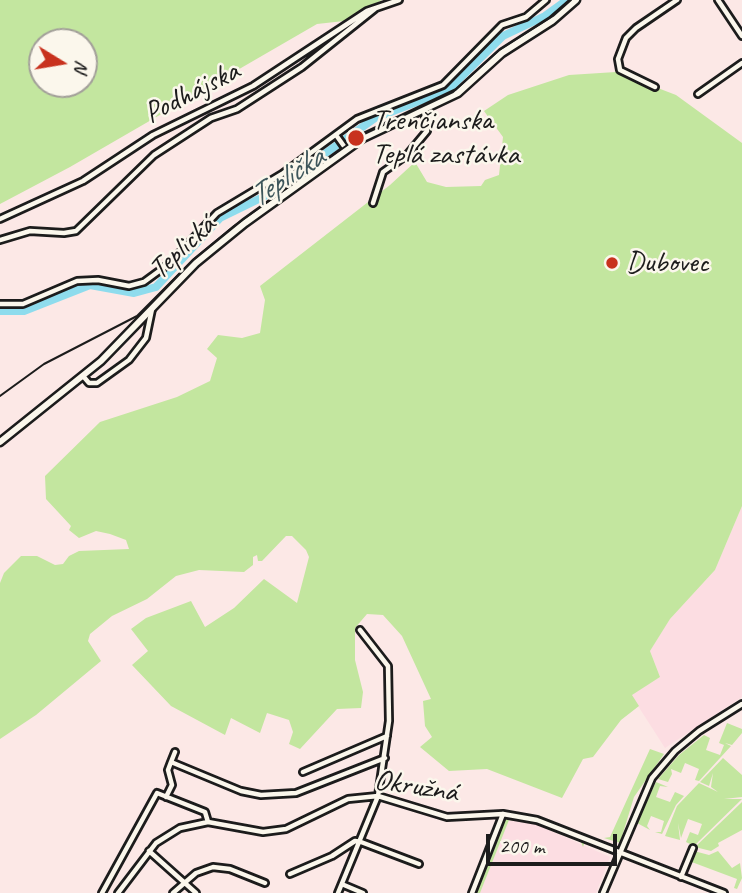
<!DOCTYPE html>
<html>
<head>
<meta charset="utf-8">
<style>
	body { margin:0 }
	#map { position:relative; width:742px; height:893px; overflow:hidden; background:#fce8e6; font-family:Caveat,sans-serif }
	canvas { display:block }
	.north { position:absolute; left:28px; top:28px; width:70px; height:70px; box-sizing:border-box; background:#fbf7ec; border:2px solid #a29f99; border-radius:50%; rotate:101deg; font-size:19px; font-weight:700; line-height:28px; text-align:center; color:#1c1c1c }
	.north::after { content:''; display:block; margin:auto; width:24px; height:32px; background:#c8321e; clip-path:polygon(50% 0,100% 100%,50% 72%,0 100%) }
	.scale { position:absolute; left:486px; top:834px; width:131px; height:32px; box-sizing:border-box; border:4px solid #1c1c1c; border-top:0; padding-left:9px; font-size:21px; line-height:24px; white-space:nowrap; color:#1c1c1c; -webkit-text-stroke:5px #fbf7ec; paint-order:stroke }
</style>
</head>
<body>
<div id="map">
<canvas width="742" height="893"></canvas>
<div class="north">N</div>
<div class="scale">200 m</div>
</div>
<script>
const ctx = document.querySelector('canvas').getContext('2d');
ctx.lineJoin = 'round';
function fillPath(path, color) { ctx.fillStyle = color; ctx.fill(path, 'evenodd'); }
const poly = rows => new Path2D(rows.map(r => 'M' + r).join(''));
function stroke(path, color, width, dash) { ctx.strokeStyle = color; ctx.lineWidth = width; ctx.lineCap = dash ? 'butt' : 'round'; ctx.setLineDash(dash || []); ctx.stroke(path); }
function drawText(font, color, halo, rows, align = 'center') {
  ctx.font = font + ' Caveat,sans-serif'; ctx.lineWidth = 5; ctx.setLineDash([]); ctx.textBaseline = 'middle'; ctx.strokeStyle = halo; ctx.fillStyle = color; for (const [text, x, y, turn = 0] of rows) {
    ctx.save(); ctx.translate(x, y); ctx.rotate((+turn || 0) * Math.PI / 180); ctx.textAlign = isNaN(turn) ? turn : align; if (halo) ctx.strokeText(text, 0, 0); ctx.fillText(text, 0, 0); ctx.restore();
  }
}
const built = poly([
	[742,506,742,697,665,748,631,695,660,677,650,651,670,619,715,570],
	[509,819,533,823,610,857,596,893,480,893]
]);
const green = poly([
	[0,0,382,0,344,21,317,24,70,167,0,204],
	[42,42,84,42,84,84,42,84],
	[616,72,676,95,742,143,742,506,715,570,670,619,650,651,660,677,632,695,639,706,621,720,593,757,583,759,562,798,487,769,449,771,420,747,432,737,425,726,423,701,431,699,402,636,383,615,367,614,355,628,355,660,363,692,361,708,337,709,300,749,289,744,293,732,289,720,267,713,260,733,231,718,225,735,171,706,132,665,148,651,131,629,146,618,191,601,205,627,234,608,264,579,297,603,309,557,306,550,292,536,286,536,262,561,258,561,257,555,253,557,253,565,244,572,199,570,176,576,147,599,112,616,90,634,88,641,101,661,36,715,0,739,0,583,4,573,21,556,37,556,55,565,63,564,69,556,79,551,129,549,126,540,110,534,96,531,79,538,69,530,71,526,46,499,45,476,100,422,177,397,210,381,217,358,207,349,218,335,242,338,260,333,265,300,260,286,390,185,415,162,427,182,446,187,481,186,485,180,499,175,503,137,484,111,508,95,569,75],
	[727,723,742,729,742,733,732,745,725,743,731,746,699,781,695,780,699,769,685,763,681,773,671,769,672,774,668,782,658,779,679,755,704,735,710,738,706,750,720,755,724,745,719,743],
	[650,749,664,754,634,797,620,843,604,838,610,837],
	[723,758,742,775,742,797,724,799,742,799,694,846,686,842,690,832,698,835,702,824,688,819,681,838,678,823,680,840,665,836,677,806,699,783,718,792,711,787,713,773,709,786,700,782],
	[656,782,668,787,660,786,656,797,670,802,675,792,684,796,676,805,662,834,655,832,661,832,664,821,651,816,647,826,650,830,637,823],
	[742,802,742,830,718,843,719,846,711,851,695,847],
	[505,817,535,822,585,841,583,847,581,842,533,823,509,820,480,893,473,893],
	[694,851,709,855,718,851,732,868,740,863,742,878,737,889,734,888,737,879,689,861]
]);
const river = poly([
	[0,311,24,311,90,285,134,293,156,287,220,218,267,195,375,118,448,90,503,36,545,16,567,0]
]);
const street = poly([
	[718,0,742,36],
	[655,87,620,70,618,59,626,38,636,28,677,0],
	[698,94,742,63],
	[336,135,346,149],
	[373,203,383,172,407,155,427,131,424,110],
	[0,219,83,181,153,135,253,86,367,11,399,0],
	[0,240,30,231,64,233,76,231,154,155,211,118,237,109,302,67,376,8],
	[0,304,23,304,77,281,98,280,129,286,144,282,170,263,217,213,282,174,357,119,443,85,502,25,526,17,546,0],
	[83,376,89,383,97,383,129,360,146,338,152,309],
	[171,762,175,752],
	[303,772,387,736],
	[166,797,172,785,168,770,171,762,241,791,261,795,296,793,385,758],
	[361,842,419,864],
	[149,851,196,893],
	[290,874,332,856,355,841,361,842],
	[681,877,693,848],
	[344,885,363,893],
	[102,893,157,793,205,812,208,822],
	[118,893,156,843,180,828,208,822,263,832,286,829,348,799,378,796,447,817,503,814,537,820,724,893],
	[173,893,196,873,213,867,230,869,265,883],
	[338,893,378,796,389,721,388,666,360,630],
	[472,893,503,814],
	[603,893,652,778,675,751,699,731,742,704]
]);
const secondary = poly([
	[0,442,101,361,196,263,245,223,363,138,458,93,502,53,552,21,576,0]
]);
const rail = poly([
	[0,396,44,364,137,316,193,260,234,226,360,136,453,92,499,50,553,16,571,0]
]);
const markers = [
	[356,138,9,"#c8321e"],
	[612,263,7,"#c8321e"]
];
const streetNames = [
	["Podhájska",192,93,-27],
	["Teplická",183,248,-43],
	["Okružná",416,787,9]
];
const poiNames = [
	["Trenčianska",372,121],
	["Teplá zastávka",372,155],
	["Dubovec",626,263]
];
const waterNames = [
	["Teplička",287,178,-33]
];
fillPath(built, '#fcdde2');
fillPath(green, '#c3e69f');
stroke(river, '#8edced', 8);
stroke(street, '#1c1c1c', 10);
stroke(secondary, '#1c1c1c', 11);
stroke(street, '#fbf7ec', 4.5);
stroke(secondary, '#fbf7ec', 6);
stroke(rail, '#1c1c1c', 2);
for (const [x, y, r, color] of markers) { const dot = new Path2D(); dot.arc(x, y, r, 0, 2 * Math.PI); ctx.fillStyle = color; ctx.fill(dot); stroke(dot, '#fbf7ec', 2.5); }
drawText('30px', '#1c1c1c', '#fbf7ec', streetNames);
drawText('30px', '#1c1c1c', '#fbf7ec', poiNames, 'left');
drawText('italic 32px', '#3e565b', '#fbf7ec', waterNames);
</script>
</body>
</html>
